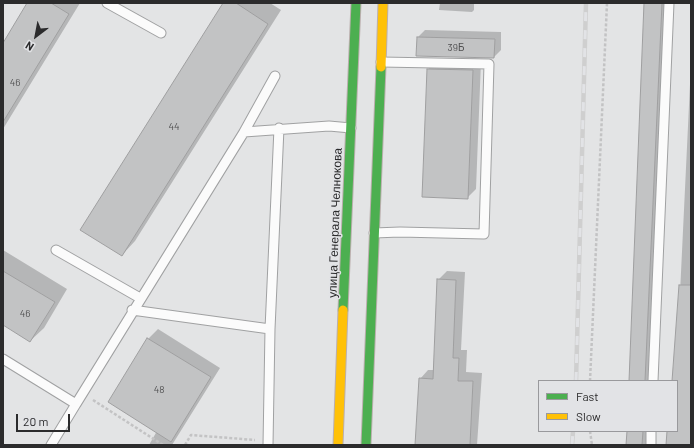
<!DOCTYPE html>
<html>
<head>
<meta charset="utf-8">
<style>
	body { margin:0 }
	#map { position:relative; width:694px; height:448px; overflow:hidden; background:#e3e4e5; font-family:Barlow,sans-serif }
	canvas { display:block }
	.frame { position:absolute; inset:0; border:4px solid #2b2b2c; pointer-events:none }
	.legend { position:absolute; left:538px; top:380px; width:140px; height:52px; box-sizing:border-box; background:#e2e3e6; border:1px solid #99999c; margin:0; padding:5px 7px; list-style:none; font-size:12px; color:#2b2b2c }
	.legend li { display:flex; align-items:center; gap:8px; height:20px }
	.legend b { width:20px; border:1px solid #99999c }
	.north { position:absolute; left:16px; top:16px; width:40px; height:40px; -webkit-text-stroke:3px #e2e3e6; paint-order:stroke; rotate:212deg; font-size:11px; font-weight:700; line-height:16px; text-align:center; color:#2b2b2c }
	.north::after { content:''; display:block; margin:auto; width:14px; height:18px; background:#2b2b2c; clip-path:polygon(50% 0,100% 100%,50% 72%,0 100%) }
	.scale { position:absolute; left:16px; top:414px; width:54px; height:18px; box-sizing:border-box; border:2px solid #2b2b2c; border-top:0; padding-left:5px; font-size:12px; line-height:14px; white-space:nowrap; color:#2b2b2c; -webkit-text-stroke:3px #e2e3e6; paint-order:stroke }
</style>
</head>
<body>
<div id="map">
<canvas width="694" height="448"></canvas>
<div class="frame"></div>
<ul class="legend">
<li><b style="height:5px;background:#4caf50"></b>Fast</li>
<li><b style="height:5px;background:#ffc107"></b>Slow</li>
</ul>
<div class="north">N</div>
<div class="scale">20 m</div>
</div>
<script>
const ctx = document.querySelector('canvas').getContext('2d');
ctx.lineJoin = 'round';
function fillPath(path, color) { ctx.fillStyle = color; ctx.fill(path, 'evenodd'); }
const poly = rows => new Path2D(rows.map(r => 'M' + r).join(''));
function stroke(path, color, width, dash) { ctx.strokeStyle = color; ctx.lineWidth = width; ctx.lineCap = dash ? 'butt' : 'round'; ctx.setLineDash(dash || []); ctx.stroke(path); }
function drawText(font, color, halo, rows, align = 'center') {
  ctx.font = font + ' Barlow,sans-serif'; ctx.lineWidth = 3; ctx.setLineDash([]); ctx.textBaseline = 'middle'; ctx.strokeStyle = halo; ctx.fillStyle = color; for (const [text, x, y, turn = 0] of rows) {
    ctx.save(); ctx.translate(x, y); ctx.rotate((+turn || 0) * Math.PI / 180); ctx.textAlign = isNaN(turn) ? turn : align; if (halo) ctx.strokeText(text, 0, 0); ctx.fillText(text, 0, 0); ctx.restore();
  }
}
const shadow = poly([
	[28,3,80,3,3,129,3,45],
	[224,3,270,3,281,10,135,241,122,255],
	[440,3,474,3,474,10,472,12,439,10],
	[645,3,670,3,653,381,630,381],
	[425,30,501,32,501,50,494,57,418,37],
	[437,60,481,61,476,189,467,198,428,69],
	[691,63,691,445,667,445,668,431,677,431,677,381,673,381,678,335],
	[3,250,67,289,44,328,30,341,3,324],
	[447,271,465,272,461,350,467,350,466,372,482,373,477,445,416,445,420,379,428,370,434,370,438,280],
	[158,329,220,368,172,445,149,445,157,431,109,402,148,339],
	[628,431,651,431,651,445,627,445]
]);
const building = poly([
	[27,3,51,3,69,14,3,122,3,43,27,3],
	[223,3,236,3,268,24,122,256,80,230,223,3],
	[644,3,662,3,645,381,629,381,644,3],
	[417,37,495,39,494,58,416,56,417,37],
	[427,69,473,70,468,199,422,197,427,69],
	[3,271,55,302,30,342,3,325,3,271],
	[437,279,456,280,453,358,459,358,458,381,473,381,470,445,415,445,419,378,433,379,437,279],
	[679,285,691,285,691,445,666,445,667,431,677,431,677,381,672,381,679,285],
	[147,338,211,377,171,442,108,402,147,338],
	[627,431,643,431,642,445,626,445,627,431]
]);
const path = poly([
	[590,381,607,3],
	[93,400,163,445],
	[590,431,592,445],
	[185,445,191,435,255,440]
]);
const lane = poly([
	[107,3,161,33],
	[244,132,275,76],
	[374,233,400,232,484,234,489,64,381,62],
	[56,250,140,298],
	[132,310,270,329],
	[3,359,76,404,244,132,329,126,351,128],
	[653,381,669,3],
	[51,445,76,404],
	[268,445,270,329,279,128],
	[651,445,651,431]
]);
const fast = poly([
	[343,310,356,3],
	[366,445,381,67]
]);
const slow = poly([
	[381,67,383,3],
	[338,445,343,310]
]);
const rail = poly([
	[576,381,586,3],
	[572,445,573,431]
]);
const numberNames = [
	["39Б",456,48],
	["46",15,83],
	["44",174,127],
	["46",25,314],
	["48",159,390]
];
const streetNames = [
	["улица Генерала Челнокова",335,223,-88]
];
fillPath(shadow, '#0003');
fillPath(building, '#c2c3c4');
stroke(building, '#9f9fa0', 1);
stroke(lane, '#a0a1a2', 11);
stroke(fast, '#bbafae', 11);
stroke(slow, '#bbafae', 11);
stroke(path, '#c3c3c4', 2.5, [3, 2]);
stroke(lane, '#fbfbfb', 9);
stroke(fast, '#4caf50', 9);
stroke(slow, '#ffc107', 9);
stroke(rail, '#cfcfcf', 4.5);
stroke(rail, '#e2e3e6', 3, [9]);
drawText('10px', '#515152', null, numberNames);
drawText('12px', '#2b2b2c', '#e2e3e6', streetNames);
</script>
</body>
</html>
